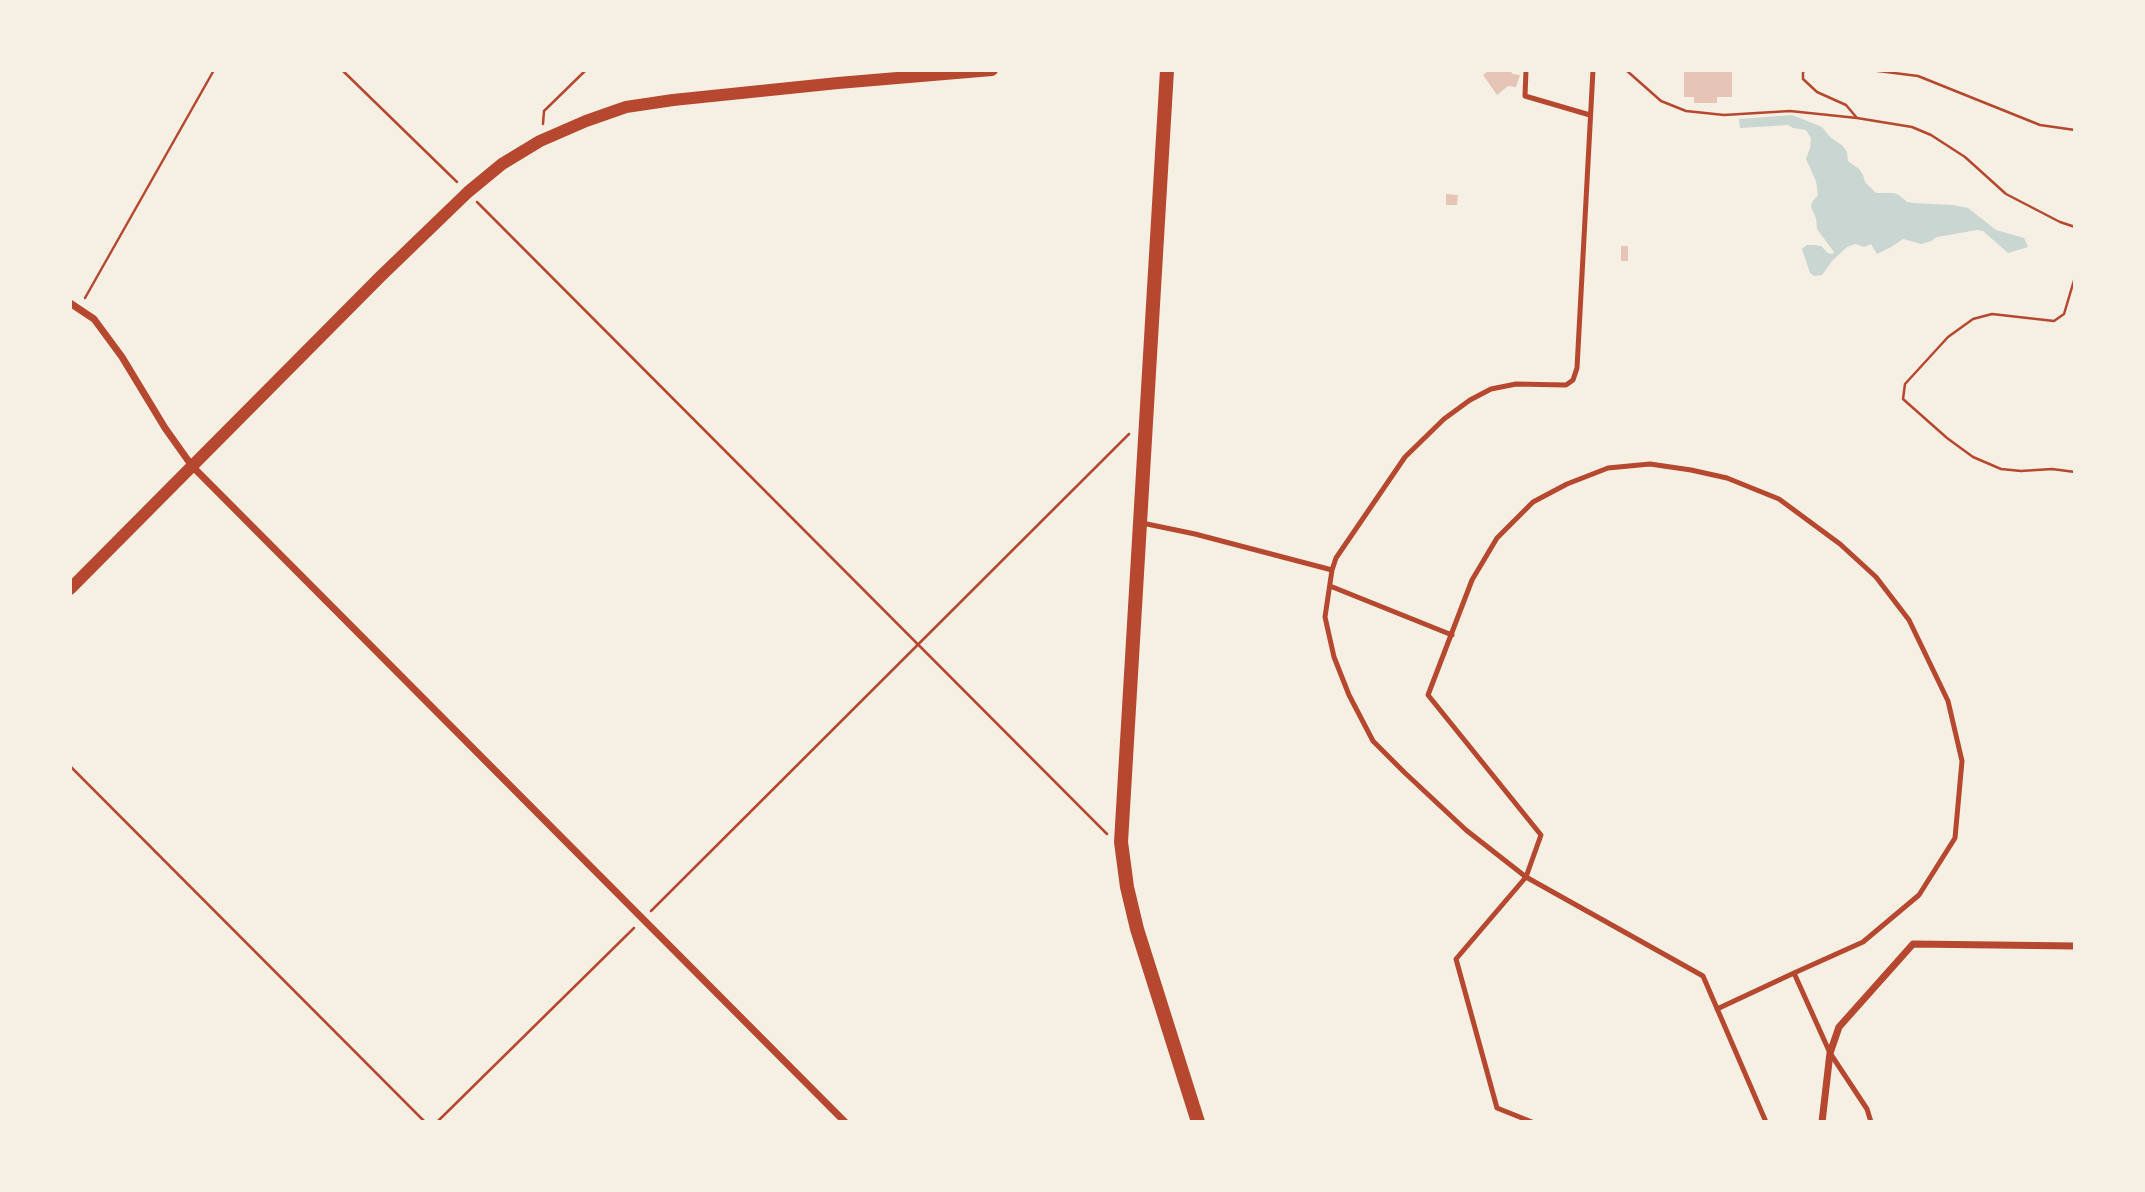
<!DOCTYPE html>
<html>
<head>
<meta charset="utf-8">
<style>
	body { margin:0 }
	#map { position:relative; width:2145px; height:1192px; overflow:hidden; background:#f6efe4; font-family:Manrope,sans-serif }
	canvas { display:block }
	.frame { position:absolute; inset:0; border:72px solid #f6efe4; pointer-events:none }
</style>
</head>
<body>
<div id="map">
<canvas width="2145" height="1192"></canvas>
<div class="frame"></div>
</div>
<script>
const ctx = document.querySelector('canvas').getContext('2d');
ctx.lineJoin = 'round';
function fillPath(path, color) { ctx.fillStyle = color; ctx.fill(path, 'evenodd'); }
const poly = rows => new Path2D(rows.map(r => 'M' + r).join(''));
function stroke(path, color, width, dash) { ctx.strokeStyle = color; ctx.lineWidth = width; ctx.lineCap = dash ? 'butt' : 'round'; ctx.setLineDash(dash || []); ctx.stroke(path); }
const water = poly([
	[1792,115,1822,127,1830,137,1843,146,1847,152,1848,161,1859,169,1863,175,1865,182,1876,193,1894,193,1899,195,1907,202,1914,203,1953,205,1968,208,1996,230,2024,238,2028,247,2008,253,1983,231,1977,230,1937,237,1931,241,1921,244,1903,239,1891,247,1877,254,1871,244,1864,247,1855,244,1847,247,1832,261,1822,275,1814,276,1810,273,1802,249,1807,245,1815,245,1821,246,1828,253,1832,254,1834,252,1817,229,1816,218,1811,207,1812,202,1818,195,1816,181,1806,159,1810,148,1811,138,1806,130,1793,128,1788,125,1740,128,1739,119]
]);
const building = poly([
	[1490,70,1509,70,1513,74,1520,75,1516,87,1508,86,1497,95,1483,75],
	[1684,70,1732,70,1732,97,1717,97,1717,103,1694,103,1694,97,1684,97],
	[1446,194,1458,195,1457,205,1446,205],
	[1621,246,1628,246,1628,261,1621,261]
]);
const path = poly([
	[342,70,457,182],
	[1626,70,1661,101,1686,111,1724,115,1790,111,1857,118,1912,127,1931,135,1965,157,2006,194,2060,222,2075,227],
	[1805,70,1803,72,1803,79,1817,92,1846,105,1857,118],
	[1870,70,1918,76,2040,125,2075,130],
	[543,124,544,111,586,70],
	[477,202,1107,834],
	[2075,277,2064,314,2054,321,1992,314,1973,319,1948,337,1905,384,1903,399,1947,438,1973,457,2001,469,2021,471,2052,469,2075,472],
	[85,298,214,70],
	[70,766,425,1122],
	[651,911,1129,434],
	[437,1122,634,928]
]);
const service = poly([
	[1526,70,1525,96,1590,115],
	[1593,70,1577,368,1573,380,1566,385,1516,384,1491,389,1470,400,1444,419,1405,457,1336,558,1332,570,1325,617,1334,657,1349,695,1373,741,1404,772,1466,830,1526,877,1703,976,1766,1122],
	[1142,523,1195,534,1332,570],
	[1330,586,1452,635],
	[1717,1009,1794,973,1830,1053,1867,1109,1871,1122],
	[1532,1122,1497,1108,1456,959,1526,877,1541,835,1428,695,1472,580,1497,538,1533,502,1567,484,1608,468,1650,464,1691,470,1727,478,1779,499,1840,544,1876,577,1909,620,1948,701,1962,761,1955,838,1919,895,1863,942,1794,973]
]);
const minor = poly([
	[70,303,94,319,122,357,165,428,192,466,845,1122],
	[1822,1122,1830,1053,1839,1027,1913,944,2075,946]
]);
const tertiary = poly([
	[70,589,381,276,468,192,502,164,540,141,586,121,626,107,673,100,838,83,992,70]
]);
const secondary = poly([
	[1167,70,1121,842,1127,887,1137,929,1198,1122]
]);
fillPath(water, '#c9d6d2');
fillPath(building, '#e6c5b7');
stroke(path, '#b5482f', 2.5);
stroke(service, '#b5482f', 5);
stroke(minor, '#b5482f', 7);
stroke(tertiary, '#b5482f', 12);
stroke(secondary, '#b5482f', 14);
</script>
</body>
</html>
